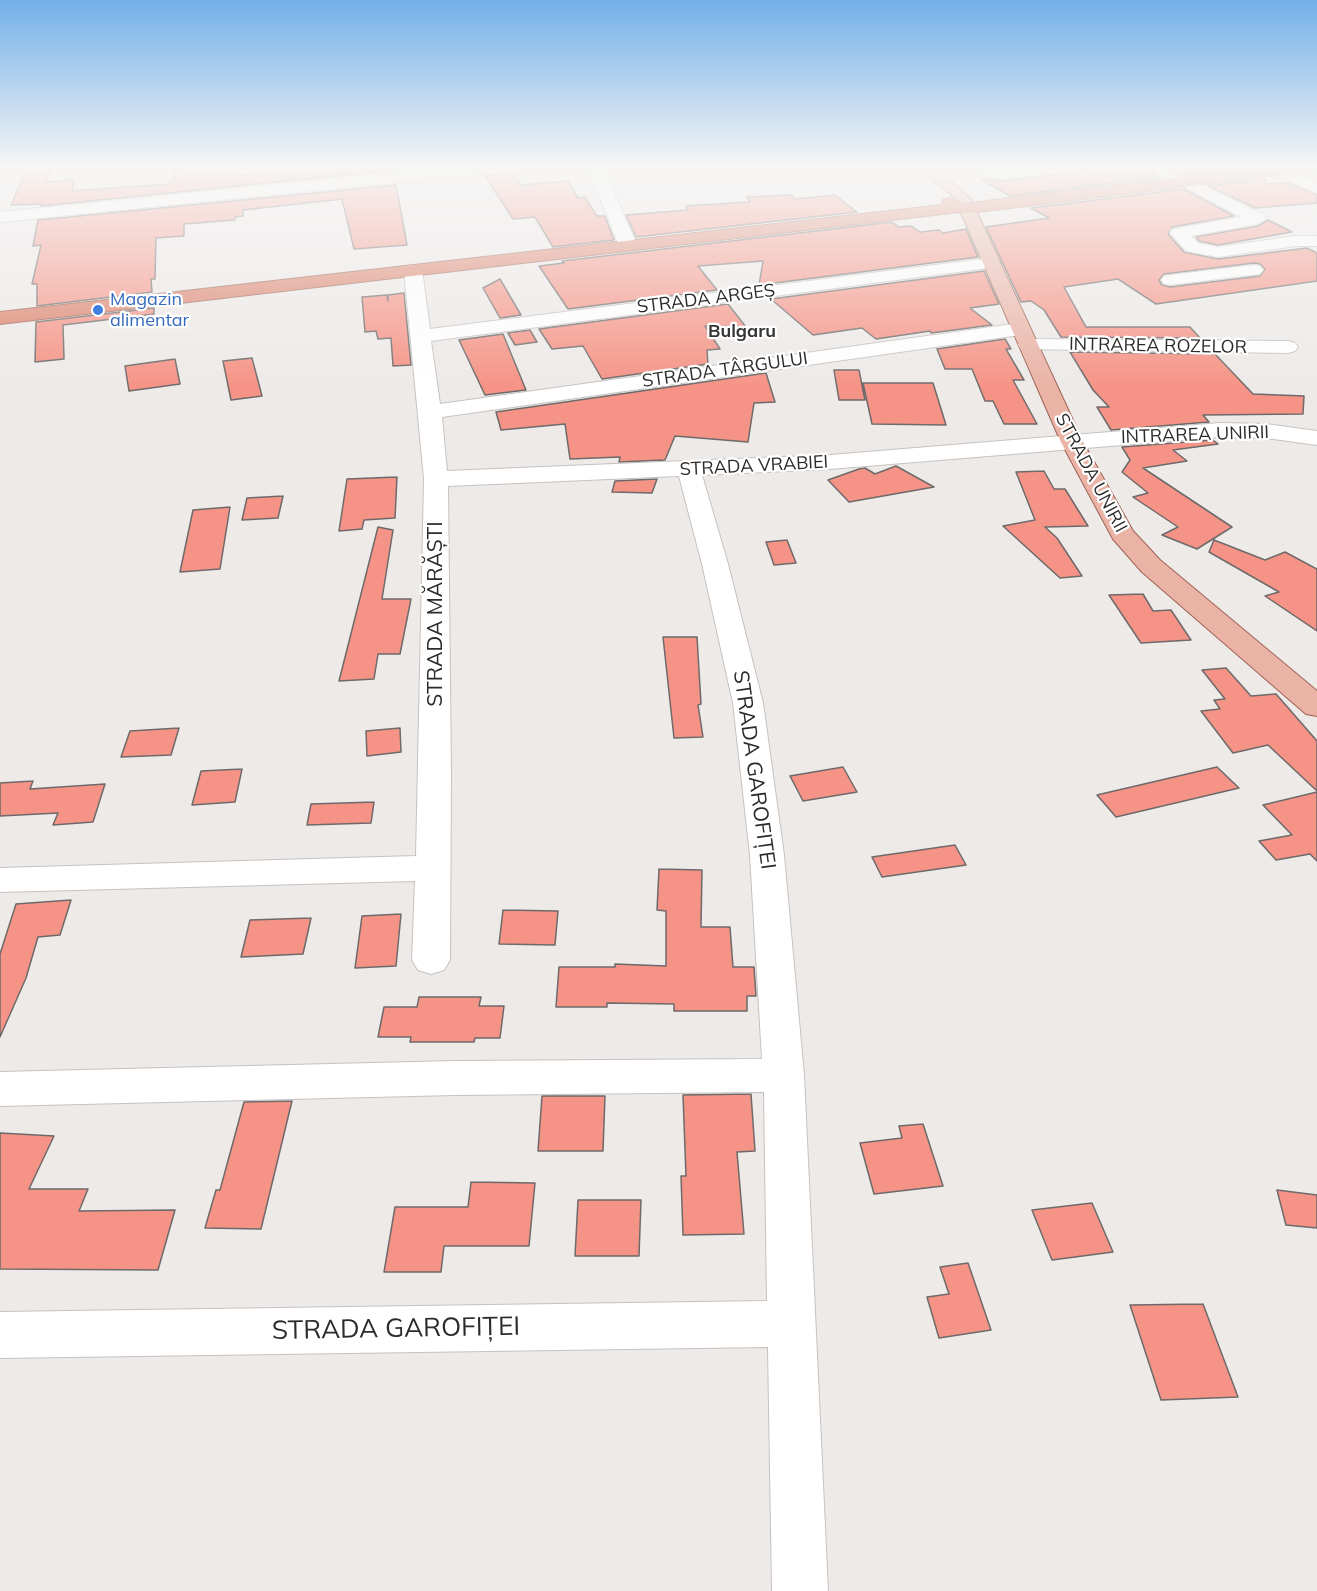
<!DOCTYPE html>
<html>
<head>
<meta charset="utf-8">
<style>
	body { margin:0 }
	canvas { display:block; background:#edeae8 }
</style>
</head>
<body>
<canvas width="1317" height="1591"></canvas>
<script>
const ctx = document.querySelector('canvas').getContext('2d');
ctx.lineJoin = 'round';
function fillPath(path, color) { ctx.fillStyle = color; ctx.fill(path, 'evenodd'); }
const poly = rows => new Path2D(rows.map(r => 'M' + r).join(''));
function stroke(path, color, width, dash) { ctx.strokeStyle = color; ctx.lineWidth = width; ctx.lineCap = dash ? 'butt' : 'round'; ctx.setLineDash(dash || []); ctx.stroke(path); }
function drawText(font, color, halo, rows, align = 'center') {
  ctx.font = font + ' Mulish,sans-serif'; ctx.lineWidth = 4.5; ctx.setLineDash([]); ctx.textBaseline = 'middle'; ctx.strokeStyle = halo; ctx.fillStyle = color; for (const [text, x, y, turn = 0] of rows) {
    ctx.save(); ctx.translate(x, y); ctx.rotate((+turn || 0) * Math.PI / 180); ctx.textAlign = isNaN(turn) ? turn : align; if (halo) ctx.strokeText(text, 0, 0); ctx.fillText(text, 0, 0); ctx.restore();
  }
}
const building = poly([
	[29,165,53,165,46,182,74,180,72,191,170,184,170,180,175,180,174,169,195,167,236,165,239,176,298,170,296,165,393,165,394,170,41,206,41,204,11,205,29,165],
	[1102,165,1140,165,1158,177,1010,196,981,179,1001,181,1078,172,1086,167,1102,165],
	[1166,165,1255,165,1181,175,1166,165],
	[513,174,521,185,568,181,578,198,585,197,597,216,605,216,614,240,553,247,535,217,513,219,485,176,513,174],
	[1265,179,1265,184,1288,183,1317,195,1317,203,1255,208,1209,186,1265,179],
	[396,185,407,245,354,249,342,199,243,210,243,216,235,217,235,220,184,224,184,236,156,238,155,279,151,279,152,292,37,306,37,284,32,284,41,245,33,246,38,220,396,185],
	[1184,189,1234,216,1172,227,1168,234,1184,252,1218,259,1307,248,1317,253,1317,281,1156,304,1118,279,1064,287,1086,327,1190,327,1200,338,1061,337,1044,310,1031,301,1021,302,986,227,1049,218,1031,208,1184,189],
	[1254,263,1260,264,1265,269,1260,276,1170,287,1162,285,1159,280,1164,274,1254,263],
	[792,195,795,199,835,195,857,212,636,237,626,215,688,210,686,206,750,202,747,197,792,195],
	[1268,220,1292,232,1218,245,1199,241,1196,237,1258,226,1268,220],
	[892,222,899,227,911,226,920,232,939,230,943,233,966,229,978,257,759,285,763,261,698,266,717,290,568,309,539,266,564,263,562,261,892,222],
	[984,271,999,304,970,308,992,325,931,333,930,331,876,339,862,328,813,335,771,299,984,271],
	[500,279,521,315,500,318,483,288,500,279],
	[404,293,411,365,393,366,391,338,378,339,376,331,365,332,362,297,387,295,388,301,388,295,404,293],
	[728,304,746,327,705,326,720,349,707,350,708,364,602,379,583,346,552,349,539,329,728,304],
	[154,308,154,314,63,325,64,359,35,362,36,322,154,308],
	[530,330,537,342,515,345,508,333,530,330],
	[503,334,526,390,485,395,459,340,503,334],
	[1005,339,1011,349,1006,349,1024,380,1013,380,1037,424,1004,424,993,401,985,401,972,369,945,369,937,349,1005,339],
	[1070,352,1215,354,1253,394,1304,396,1303,414,1203,415,1209,422,1111,430,1097,407,1109,407,1093,390,1070,352],
	[252,358,262,396,231,400,223,361,252,358],
	[175,359,180,384,129,391,125,366,175,359],
	[834,370,859,370,865,400,839,400,834,370],
	[766,373,775,402,754,403,748,442,675,436,665,460,619,462,620,457,570,459,565,424,501,430,496,412,766,373],
	[863,383,933,383,946,425,872,424,863,383],
	[1213,440,1218,444,1173,450,1187,461,1143,468,1232,527,1197,549,1162,535,1178,527,1133,497,1148,493,1122,472,1130,460,1122,447,1213,440],
	[896,466,934,487,849,502,828,480,859,469,865,468,875,474,896,466],
	[1044,471,1054,489,1065,489,1088,526,1045,527,1057,538,1082,576,1060,578,1003,526,1035,520,1016,472,1044,471],
	[397,477,395,518,364,520,362,529,339,531,347,479,397,477],
	[657,479,652,493,612,492,615,481,657,479],
	[283,496,278,518,242,520,247,498,283,496],
	[230,507,220,569,180,572,193,510,230,507],
	[378,527,393,530,382,599,411,599,400,654,378,654,374,679,339,681,378,527],
	[787,540,796,563,774,565,766,542,787,540],
	[1214,540,1265,560,1285,552,1317,569,1317,631,1265,596,1279,592,1209,552,1214,540],
	[1143,594,1153,611,1171,610,1191,640,1141,643,1109,595,1143,594],
	[663,637,697,637,701,704,698,705,703,737,674,738,663,637],
	[1226,668,1251,696,1276,694,1317,741,1317,791,1268,745,1233,753,1201,711,1220,709,1214,700,1225,699,1202,670,1226,668],
	[179,728,171,755,121,757,130,731,179,728],
	[400,728,401,752,367,756,366,731,400,728],
	[843,767,857,792,803,801,790,776,843,767],
	[1217,767,1239,788,1116,817,1097,795,1217,767],
	[242,769,235,802,192,805,201,771,242,769],
	[33,781,30,789,105,784,93,822,53,825,58,813,0,816,0,783,33,781],
	[1317,792,1317,861,1310,854,1276,860,1259,841,1292,835,1263,805,1317,792],
	[374,802,371,823,307,825,311,804,374,802],
	[955,845,966,865,882,877,872,857,955,845],
	[659,869,702,870,701,927,730,927,733,967,754,967,756,996,747,996,747,1011,674,1011,674,1004,607,1003,607,1007,556,1007,559,967,615,967,615,964,666,966,666,911,657,910,659,869],
	[71,900,60,935,38,937,26,978,0,1037,0,954,16,904,71,900],
	[503,910,558,911,555,945,499,944,503,910],
	[401,914,396,966,355,968,362,916,401,914],
	[311,918,303,954,241,957,250,920,311,918],
	[419,997,481,997,479,1006,504,1006,500,1038,475,1038,474,1042,410,1042,411,1037,378,1037,384,1007,417,1007,419,997],
	[751,1094,755,1151,737,1152,744,1234,683,1235,681,1176,686,1176,683,1095,751,1094],
	[542,1096,605,1096,603,1151,538,1151,542,1096],
	[292,1101,261,1229,205,1228,216,1190,220,1190,244,1102,292,1101],
	[923,1124,943,1186,874,1194,860,1143,902,1138,899,1126,923,1124],
	[0,1133,54,1136,29,1189,88,1189,79,1211,175,1210,158,1270,0,1269,0,1133],
	[471,1182,535,1183,529,1246,444,1246,441,1272,384,1272,395,1207,468,1207,471,1182],
	[1277,1190,1317,1195,1317,1228,1286,1225,1277,1190],
	[578,1200,641,1200,639,1256,575,1256,578,1200],
	[1092,1203,1113,1252,1052,1260,1032,1210,1092,1203],
	[968,1263,991,1330,939,1338,927,1297,949,1294,940,1267,968,1263],
	[1203,1304,1238,1397,1161,1400,1130,1305,1203,1304]
]);
const minor = poly([
	[471,165,528,165,521,170,0,222,0,212,471,165],
	[587,165,602,165,635,241,632,245,626,246,620,245,617,241,587,165],
	[966,165,986,165,1001,169,1035,165,1085,165,1078,170,1001,179,984,176,966,165],
	[1142,165,1161,165,1180,177,1188,178,1264,215,1266,219,1258,224,1191,236,1198,243,1218,247,1296,236,1317,236,1317,246,1296,246,1218,257,1186,251,1170,233,1172,229,1241,217,1176,182,1168,181,1142,165],
	[1277,165,1317,182,1317,193,1272,173,1269,170,1272,167,1277,165],
	[990,258,996,259,999,263,996,267,431,341,440,404,1020,323,1027,325,1030,329,1027,333,1020,335,442,417,447,471,830,455,1220,423,1266,424,1317,431,1317,445,1266,438,1220,437,830,469,702,475,728,564,763,703,784,855,804,1075,828,1591,772,1591,768,1347,0,1358,0,1312,767,1301,764,1092,455,1095,0,1106,0,1072,455,1061,762,1059,750,855,733,703,702,564,679,476,448,486,451,775,450,960,444,970,431,974,418,970,412,960,415,881,0,892,0,868,416,856,424,479,404,270,407,266,413,265,419,266,422,270,430,329,990,258],
	[1254,265,1260,266,1263,270,1260,274,1170,285,1164,284,1161,280,1164,276,1170,275,1254,265],
	[1028,339,1288,341,1295,343,1298,347,1295,351,1288,353,1021,349,1018,345,1021,341,1028,339]
]);
const major = poly([
	[915,165,932,165,972,200,969,204,975,208,1083,442,1133,531,1160,560,1317,691,1317,716,1306,714,1142,572,1113,539,1061,442,959,208,962,204,915,165]
]);
const highway = poly([
	[1277,165,1317,165,1317,170,970,213,960,212,0,324,0,312,942,205,943,200,949,198,958,202,970,203,1277,165]
]);
const markers = [
	[98,310,6,"#3f7fe0"]
];
const farStreetnames = [
	["STRADA ARGEȘ",706,299,-7],
	["INTRAREA ROZELOR",1158,346,1],
	["STRADA TÂRGULUI",725,370,-8],
	["INTRAREA UNIRII",1195,435,-2],
	["STRADA VRABIEI",754,466,-3],
	["STRADA UNIRII",1091,473,62]
];
const farShopnames = [
	["Magazin",110,300],
	["alimentar",110,321]
];
const farNeighbourhoodnames = [
	["Bulgaru",742,332]
];
const streetNames = [
	["STRADA MĂRĂȘTI",436,614,-90],
	["STRADA GAROFIȚEI",754,770,82]
];
const nearStreetnames = [
	["STRADA GAROFIȚEI",396,1329,-1]
];
fillPath(building, '#f59386');
stroke(building, '#6e6a6a', 1.5);
stroke(minor, '#c6c2c1', 2);
stroke(major, '#9e6354', 2);
stroke(highway, '#9e6354', 2);
fillPath(minor, '#fff');
fillPath(major, '#eab3a6');
fillPath(highway, '#dc816b');
const sky = ctx.createLinearGradient(0, 0, 0, 388);
sky.addColorStop(0, '#73b0ea');
sky.addColorStop(0.43, '#f7f6f5');
sky.addColorStop(1, '#f7f6f500');
ctx.fillStyle = sky;
ctx.fillRect(0, 0, 1317, 388);
for (const [x, y, r, color] of markers) { const dot = new Path2D(); dot.arc(x, y, r, 0, 2 * Math.PI); ctx.fillStyle = color; ctx.fill(dot); stroke(dot, '#fff', 2); }
drawText('18px', '#2c2b2a', '#fff', farStreetnames);
drawText('18px', '#366cbe', '#fff', farShopnames, 'left');
drawText('bold 18px', '#363432', '#fff', farNeighbourhoodnames);
drawText('21px', '#2c2b2a', '#fff', streetNames);
drawText('26px', '#2c2b2a', '#fff', nearStreetnames);
</script>
</body>
</html>
